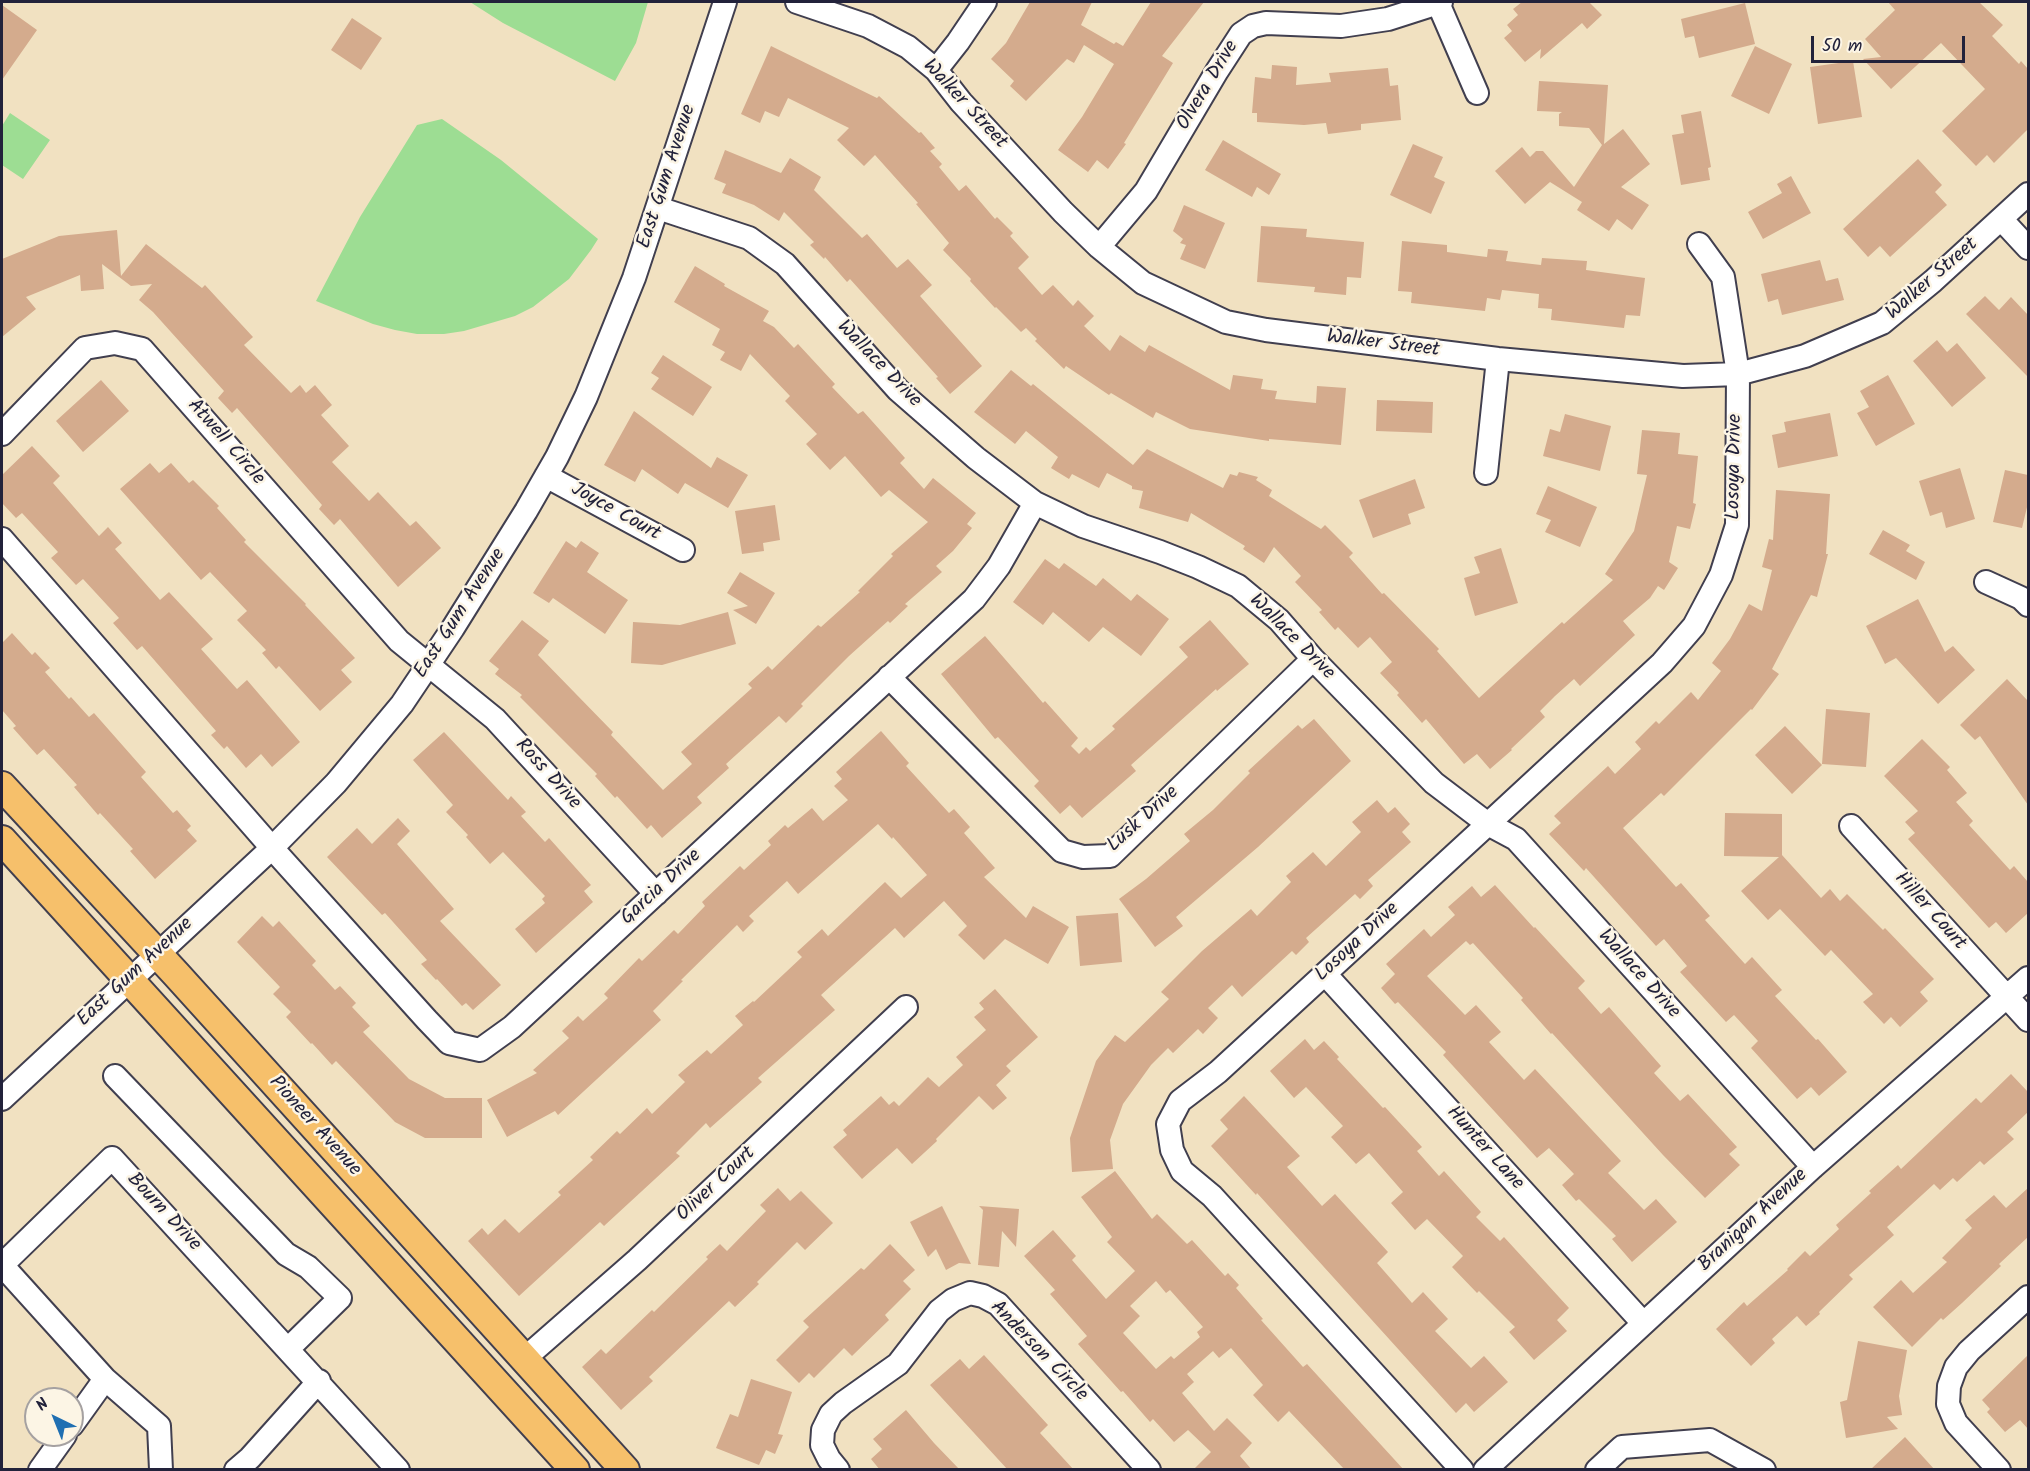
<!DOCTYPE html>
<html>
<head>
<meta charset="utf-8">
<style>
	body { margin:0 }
	#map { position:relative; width:2030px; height:1471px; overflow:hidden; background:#f1e1c1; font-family:Kalam,sans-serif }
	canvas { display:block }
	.frame { position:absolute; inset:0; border:3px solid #22223b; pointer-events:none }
	.north { position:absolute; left:24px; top:1387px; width:60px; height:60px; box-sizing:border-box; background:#fcf5e5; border:2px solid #a5a1a1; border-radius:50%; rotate:317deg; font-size:16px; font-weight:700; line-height:24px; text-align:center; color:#22223b }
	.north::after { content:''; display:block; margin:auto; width:21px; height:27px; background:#1f6fb2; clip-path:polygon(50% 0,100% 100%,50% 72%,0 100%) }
	.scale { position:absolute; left:1811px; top:36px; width:154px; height:27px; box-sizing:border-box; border:3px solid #22223b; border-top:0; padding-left:8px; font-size:18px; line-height:21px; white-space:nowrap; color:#22223b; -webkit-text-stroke:4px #fcf5e5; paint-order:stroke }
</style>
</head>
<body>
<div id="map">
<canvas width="2030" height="1471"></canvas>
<div class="frame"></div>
<div class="north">N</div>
<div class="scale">50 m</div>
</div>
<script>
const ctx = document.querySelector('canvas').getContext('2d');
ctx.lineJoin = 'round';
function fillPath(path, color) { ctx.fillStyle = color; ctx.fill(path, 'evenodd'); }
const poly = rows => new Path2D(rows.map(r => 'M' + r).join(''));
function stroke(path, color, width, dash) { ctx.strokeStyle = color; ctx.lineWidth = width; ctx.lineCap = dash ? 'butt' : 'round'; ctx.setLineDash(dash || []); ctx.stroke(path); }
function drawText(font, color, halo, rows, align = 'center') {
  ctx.font = font + ' Kalam,sans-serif'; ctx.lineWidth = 5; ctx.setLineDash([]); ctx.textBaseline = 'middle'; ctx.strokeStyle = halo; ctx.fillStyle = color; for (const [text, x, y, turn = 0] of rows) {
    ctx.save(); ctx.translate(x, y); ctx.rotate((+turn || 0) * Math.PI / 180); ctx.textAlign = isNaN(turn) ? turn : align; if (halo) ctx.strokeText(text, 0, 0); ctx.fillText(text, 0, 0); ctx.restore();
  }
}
const green = poly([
	[470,2,648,2,636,43,615,81,503,23],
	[10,113,50,140,23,179,2,165,2,126],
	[442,119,501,160,598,239,591,250,569,279,533,307,515,316,464,331,444,334,417,334,395,330,373,324,316,301,360,217,417,125]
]);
const building = poly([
	[1030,2,1092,2,1081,25,1114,44,1116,42,1123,46,1151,2,1204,2,1162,56,1173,63,1124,143,1126,144,1108,169,1097,160,1088,172,1058,150,1082,117,1114,64,1084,45,1074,63,1067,59,1026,101,1010,86,1014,81,991,59,1006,43],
	[1522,2,1589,2,1602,15,1587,29,1582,23,1540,59,1541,49,1525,62,1504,38,1512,31,1507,25,1518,15,1513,9],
	[1888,2,1979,2,2003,25,1992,36,2019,64,2021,61,2028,69,2028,129,1994,163,1987,155,1976,166,1942,131,1985,89,1941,43,1891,89,1863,59,1881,57,1865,39,1895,10],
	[1745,3,1755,44,1699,58,1694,36,1685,38,1681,19],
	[2,5,37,30,2,80],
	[352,18,382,38,361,70,331,50],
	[771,46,877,98,879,96,919,133,921,132,935,148,930,151,942,164,939,167,959,191,966,185,995,219,997,217,1013,233,1010,236,1029,257,1018,268,1042,295,1053,285,1073,306,1078,300,1094,316,1084,326,1110,351,1120,335,1145,352,1149,345,1230,390,1233,375,1263,379,1261,389,1277,391,1275,399,1316,403,1317,386,1346,388,1341,445,1269,439,1269,441,1190,429,1156,412,1153,418,1111,393,1109,395,1066,366,1064,369,1035,341,1037,339,1026,328,1021,332,996,307,995,308,970,281,971,279,943,250,949,243,916,204,918,203,875,155,864,166,837,140,849,128,788,98,779,117,765,111,760,123,741,114],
	[1755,46,1792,64,1769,114,1731,96],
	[1853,61,1862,117,1818,124,1810,67],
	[1272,65,1297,67,1296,85,1331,82,1329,73,1388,68,1390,86,1398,85,1401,120,1361,124,1361,130,1328,134,1326,123,1304,125,1257,122,1257,113,1252,113,1255,77,1271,79],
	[1539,81,1608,85,1604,144,1623,129,1650,164,1621,187,1649,205,1632,230,1617,219,1609,231,1577,210,1582,202,1550,182,1525,204,1495,171,1522,147,1530,157,1536,151,1543,151,1574,187,1602,145,1589,128,1559,126,1559,114,1562,112,1537,111],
	[1701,111,1711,167,1708,168,1710,180,1681,185,1672,135,1684,133,1681,115],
	[1223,140,1281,174,1269,195,1257,187,1252,197,1205,170],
	[1413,144,1443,157,1434,177,1445,182,1431,214,1390,195],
	[725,150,781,173,790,158,821,177,814,190,862,238,867,234,897,268,908,259,932,285,920,296,982,366,950,394,936,378,938,377,850,279,847,282,825,257,824,259,810,245,814,242,784,212,779,221,754,205,722,193,726,184,714,179],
	[1918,159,1942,185,1935,192,1947,205,1890,257,1880,246,1868,257,1843,229],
	[1791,176,1811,213,1763,239,1748,212,1782,193,1777,184],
	[1184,205,1225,223,1205,269,1180,259,1186,245,1180,243,1183,239,1173,231],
	[1261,226,1307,229,1306,237,1364,242,1361,278,1347,277,1346,295,1314,292,1315,287,1257,282],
	[117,230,121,276,146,244,202,288,205,285,253,337,244,345,291,393,300,385,306,393,315,385,332,405,321,415,349,446,332,462,369,501,378,492,410,526,416,521,441,548,398,587,340,519,334,525,319,509,322,505,237,408,232,413,218,398,224,391,153,312,139,300,152,284,131,286,102,264,104,289,81,291,80,275,26,297,36,309,2,337,2,259,59,236],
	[1402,241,1447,245,1447,252,1487,257,1488,249,1508,251,1506,261,1541,265,1542,258,1587,261,1586,270,1645,278,1640,316,1626,315,1624,328,1551,320,1552,309,1538,308,1539,294,1502,290,1500,300,1487,298,1485,311,1411,303,1412,292,1398,291],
	[1820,260,1826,281,1838,278,1844,300,1782,315,1778,299,1768,302,1761,274],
	[695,266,725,284,724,286,769,311,763,321,774,327,794,348,798,344,835,384,832,387,858,414,863,411,905,458,900,463,924,489,933,478,976,513,967,524,972,528,953,551,936,566,942,572,905,604,908,606,890,623,888,621,849,656,801,704,803,706,786,723,779,716,726,764,729,768,697,797,702,803,662,838,651,825,647,829,617,796,615,798,595,776,597,774,520,697,522,695,495,674,499,669,489,661,522,620,549,641,538,655,613,732,611,735,663,790,692,764,681,752,752,688,748,684,768,666,772,670,818,625,821,627,860,592,858,591,893,556,891,554,928,522,889,490,881,497,845,456,830,470,806,444,817,434,785,401,790,396,750,354,741,371,720,360,725,352,712,345,720,329,674,302],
	[1985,296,1999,310,2011,297,2028,315,2028,377,1966,314],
	[1937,340,1947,352,1957,343,1986,378,1952,407,1913,361],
	[663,355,712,387,693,416,651,389,659,378,651,373],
	[1011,370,1031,386,1033,384,1133,465,1147,449,1223,488,1230,474,1237,476,1239,472,1258,477,1256,480,1272,490,1269,496,1321,529,1325,525,1353,553,1349,557,1382,594,1384,593,1439,649,1437,651,1479,698,1562,622,1564,624,1613,580,1605,574,1634,531,1647,475,1637,474,1642,430,1680,433,1678,454,1698,456,1693,503,1696,504,1690,529,1677,526,1669,562,1678,568,1664,590,1658,586,1650,598,1623,621,1635,635,1580,686,1574,679,1555,696,1540,711,1545,717,1511,749,1512,750,1490,769,1477,754,1464,764,1426,719,1422,723,1397,695,1399,693,1380,673,1392,662,1370,637,1358,648,1338,627,1335,630,1319,612,1322,610,1295,582,1301,576,1274,547,1264,563,1243,549,1245,546,1191,513,1188,522,1139,508,1143,491,1132,489,1132,486,1107,473,1099,488,1072,474,1069,479,1051,468,1058,457,1026,431,1015,444,974,412],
	[1888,375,1915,424,1876,446,1857,413,1869,407,1860,391],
	[101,380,129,411,83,452,56,421],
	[1377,400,1433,402,1432,433,1376,431],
	[634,411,711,468,717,457,748,475,728,508,685,483,678,494,642,469,635,482,604,465],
	[1830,413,1838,456,1778,468,1772,435,1786,432,1784,422],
	[1565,414,1611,426,1600,471,1543,456,1550,429,1560,432],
	[32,446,60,476,53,483,99,536,108,527,122,543,115,549,160,600,169,592,213,639,201,649,237,689,247,680,300,742,272,767,261,754,246,768,227,746,224,749,211,735,216,731,142,646,137,650,113,623,119,618,83,579,76,585,51,558,58,552,22,513,16,518,2,503,2,475],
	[150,463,159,473,171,463,189,483,193,480,219,506,217,508,246,540,244,542,306,604,305,605,355,658,341,670,352,682,320,711,279,666,276,669,262,653,266,650,237,620,247,611,210,572,201,580,120,489],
	[1960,468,1975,519,1946,528,1942,512,1930,516,1919,481],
	[2005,470,2028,475,2028,503,2022,528,1993,522],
	[1415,479,1425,508,1408,514,1411,524,1373,538,1359,500],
	[1548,486,1597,507,1580,547,1545,532,1551,520,1536,514],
	[1776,490,1830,494,1826,554,1828,554,1817,597,1811,595,1772,669,1779,674,1752,710,1751,709,1664,796,1661,793,1623,828,1676,887,1681,883,1710,916,1705,920,1745,964,1752,957,1782,990,1775,996,1816,1040,1818,1039,1847,1072,1819,1096,1811,1087,1797,1099,1751,1048,1758,1041,1734,1015,1726,1022,1680,972,1687,966,1664,939,1656,946,1586,868,1584,871,1549,834,1561,823,1554,816,1608,766,1615,774,1641,749,1635,742,1656,721,1659,724,1691,692,1698,700,1721,671,1712,663,1730,639,1749,604,1762,611,1772,570,1762,567,1769,539,1773,540],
	[775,505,780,540,763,543,764,551,742,554,735,511],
	[1883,530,1910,545,1906,551,1925,562,1916,580,1869,554],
	[566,541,576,548,581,541,599,553,587,572,628,600,605,634,553,598,549,603,533,593],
	[1501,548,1518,603,1475,616,1464,578,1480,573,1474,557],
	[1045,559,1059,569,1064,563,1096,586,1103,578,1131,601,1137,594,1169,619,1141,656,1103,627,1089,642,1053,612,1043,625,1013,602],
	[740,572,775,593,756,624,733,610,748,606,727,593],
	[1918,599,1945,652,1953,646,1975,670,1938,704,1896,658,1885,664,1866,626],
	[728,612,736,644,662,665,631,663,633,622,680,625],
	[1210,620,1249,664,1217,691,1216,689,1131,765,1136,771,1082,818,1070,805,1060,814,1034,786,1039,781,998,737,995,739,941,674,985,636,1043,703,1045,701,1078,738,1071,746,1079,754,1086,747,1090,751,1115,729,1112,726,1188,657,1179,647],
	[12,633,32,655,35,652,50,668,45,672,69,699,71,697,89,717,94,713,146,772,141,777,173,813,177,810,191,826,187,830,197,841,155,879,130,851,133,849,100,813,98,815,74,787,77,785,44,749,37,755,13,728,16,726,2,710,2,643],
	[2007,679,2028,701,2028,805,1980,736,1975,740,1960,725],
	[1826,709,1870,713,1866,767,1822,764],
	[1314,719,1351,761,1258,847,1176,917,1183,926,1155,947,1119,899,1146,879,1190,841,1184,834,1213,810,1250,773,1248,771,1298,725,1302,729],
	[1785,726,1822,765,1792,794,1755,755],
	[881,731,909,763,906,766,949,813,954,809,970,827,964,833,995,868,984,877,1026,918,1033,906,1069,927,1048,964,1005,939,984,960,958,935,967,926,944,901,904,938,895,928,821,995,835,1010,758,1078,762,1082,710,1128,706,1123,676,1153,680,1156,604,1226,600,1222,519,1296,468,1241,482,1228,488,1235,505,1219,519,1233,561,1195,558,1192,593,1160,590,1157,617,1131,620,1134,647,1108,652,1114,685,1082,678,1075,707,1050,711,1054,743,1025,735,1016,753,1001,754,1002,802,957,797,952,822,929,828,936,885,882,901,898,927,875,893,837,892,839,878,824,798,894,787,881,749,916,754,921,743,932,737,925,681,980,683,981,653,1011,661,1020,558,1115,555,1111,507,1137,487,1100,537,1073,533,1070,569,1038,562,1031,578,1016,583,1021,608,998,604,994,639,958,642,961,674,930,678,934,705,906,702,902,740,866,744,870,771,845,768,841,785,825,788,828,812,808,823,821,848,800,834,786,842,779,836,772],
	[444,732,508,800,511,796,526,812,521,816,545,842,549,838,591,885,584,891,593,902,536,953,515,929,545,903,542,899,545,896,503,852,490,864,466,837,468,835,446,812,453,805,413,760],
	[1922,739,1950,767,1947,770,1967,793,1956,802,1973,821,1969,825,2010,870,2014,866,2028,882,2028,913,2006,933,1996,922,1989,928,1908,839,1915,833,1905,822,1918,811,1884,776],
	[1377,800,1388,813,1395,807,1410,824,1402,832,1411,842,1368,880,1373,886,1360,899,1355,894,1306,938,1309,942,1296,955,1292,951,1242,997,1232,985,1208,1008,1218,1018,1203,1034,1198,1029,1173,1053,1168,1048,1151,1065,1123,1104,1110,1140,1113,1169,1072,1172,1070,1138,1096,1061,1115,1035,1125,1042,1169,999,1161,992,1202,951,1251,909,1257,916,1291,882,1286,876,1313,852,1326,866,1361,832,1352,822],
	[1725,813,1782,814,1782,855,1821,898,1830,889,1840,901,1847,894,1883,930,1885,928,1934,979,1920,992,1928,1001,1900,1027,1891,1017,1884,1024,1863,1002,1873,994,1831,950,1825,956,1780,909,1768,920,1741,891,1779,857,1724,856],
	[398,818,410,831,397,844,454,909,440,921,501,985,473,1010,466,1003,462,1006,437,979,436,980,421,964,427,960,385,913,382,915,327,857,357,828,372,844],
	[1495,885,1534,928,1535,927,1585,981,1578,988,1601,1014,1609,1007,1661,1066,1654,1073,1680,1101,1688,1094,1737,1147,1729,1154,1740,1165,1705,1198,1663,1155,1552,1033,1551,1034,1521,1000,1523,998,1473,943,1470,945,1466,941,1427,976,1465,1015,1476,1005,1501,1032,1489,1042,1524,1080,1535,1069,1621,1161,1608,1173,1644,1210,1656,1199,1677,1222,1632,1262,1612,1239,1616,1236,1579,1199,1576,1201,1562,1185,1574,1174,1549,1148,1537,1158,1443,1055,1446,1052,1398,1002,1395,1004,1381,988,1395,974,1386,964,1424,929,1431,937,1455,915,1448,907,1472,886,1481,897],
	[1118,913,1122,962,1080,966,1076,916],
	[262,916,273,927,279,921,316,961,312,965,335,990,340,986,356,1003,352,1007,370,1026,363,1032,409,1079,445,1098,482,1098,482,1138,425,1138,395,1122,336,1061,332,1065,312,1043,311,1044,286,1017,291,1012,273,994,280,987,237,942],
	[995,989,1038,1037,1006,1066,1011,1071,996,1085,1007,1098,993,1110,979,1096,936,1139,937,1141,912,1164,897,1148,862,1179,833,1147,847,1135,843,1130,881,1096,889,1105,894,1101,899,1106,928,1077,939,1087,963,1065,956,1057,986,1030,974,1017,984,1009,979,1003],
	[1305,1039,1314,1050,1324,1041,1339,1057,1337,1059,1383,1108,1385,1107,1422,1147,1417,1151,1439,1176,1444,1171,1481,1212,1476,1217,1500,1241,1504,1237,1569,1308,1557,1320,1567,1331,1534,1360,1509,1332,1515,1327,1479,1291,1477,1293,1452,1267,1463,1256,1427,1219,1415,1230,1391,1203,1403,1192,1369,1153,1356,1164,1331,1137,1343,1126,1306,1087,1294,1098,1270,1071],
	[2011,1074,2028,1092,2028,1112,2007,1132,2014,1139,1984,1165,1980,1161,1957,1182,1953,1178,1940,1190,1934,1184,1887,1227,1894,1235,1849,1275,1853,1279,1819,1312,1820,1314,1806,1326,1797,1316,1772,1339,1775,1343,1751,1366,1716,1329,1744,1302,1747,1306,1788,1270,1787,1269,1805,1251,1810,1256,1839,1229,1836,1225,1871,1193,1869,1191,1898,1165,1901,1169,1976,1098,1981,1103],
	[1244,1096,1300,1156,1287,1167,1322,1206,1335,1194,1388,1252,1377,1263,1412,1303,1423,1292,1448,1319,1435,1331,1471,1368,1484,1356,1508,1382,1474,1412,1466,1403,1456,1413,1257,1193,1256,1195,1211,1146,1228,1129,1220,1120],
	[1115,1171,1152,1219,1157,1214,1187,1244,1192,1240,1225,1276,1228,1273,1239,1285,1236,1288,1263,1319,1261,1320,1303,1367,1307,1364,1404,1470,1345,1470,1289,1411,1278,1422,1253,1395,1263,1385,1231,1348,1219,1358,1213,1351,1187,1374,1194,1382,1182,1393,1214,1431,1227,1418,1252,1443,1240,1456,1252,1470,1193,1470,1211,1452,1188,1430,1174,1442,1153,1419,1150,1422,1123,1391,1121,1392,1078,1344,1087,1336,1050,1294,1055,1290,1024,1256,1053,1230,1076,1256,1072,1260,1106,1299,1135,1271,1107,1242,1112,1237,1081,1197],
	[1156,1281,1166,1293,1170,1290,1203,1327,1197,1332,1200,1337,1174,1359,1171,1356,1156,1369,1123,1333,1140,1316,1130,1306],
	[778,1188,790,1201,801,1191,833,1223,805,1250,797,1242,757,1282,759,1284,735,1307,729,1301,649,1377,653,1381,621,1410,582,1367,601,1349,606,1354,652,1310,654,1312,708,1259,706,1257,720,1244,727,1251,766,1211,760,1205],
	[2028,1188,2028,1237,1999,1264,2001,1266,1962,1303,1943,1320,1941,1318,1912,1347,1873,1307,1901,1280,1913,1293,1947,1262,1942,1258,1972,1228,1965,1220,1994,1195,2006,1208],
	[942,1206,971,1264,959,1263,946,1270,936,1249,928,1257,910,1222],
	[979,1206,1019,1209,1016,1247,1002,1231,999,1267,978,1265,983,1210],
	[890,1244,915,1270,903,1281,911,1289,885,1315,889,1320,852,1356,844,1348,814,1378,809,1373,799,1383,776,1360,809,1327,803,1321,861,1268,864,1270],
	[1858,1341,1907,1350,1899,1396,1902,1415,1887,1417,1898,1429,1846,1438,1840,1402,1847,1400],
	[984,1355,1048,1425,1040,1433,1074,1470,1008,1470,930,1385,960,1359,969,1369],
	[2028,1355,2028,1429,2020,1420,2005,1432,1987,1412,1990,1409,1982,1400],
	[751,1379,792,1392,778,1434,783,1435,775,1454,766,1450,759,1465,716,1448,730,1414,738,1417],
	[906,1410,934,1443,960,1470,880,1470,871,1459,882,1449,873,1439],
	[1905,1437,1935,1470,1870,1470]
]);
const minor = poly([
	[797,2,868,26,908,47,936,70,961,102,1063,212,1099,247,1143,283,1226,322,1266,330,1498,359,1683,376,1738,374,1805,356,1882,323,1933,281,2028,194],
	[1438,3,1477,93],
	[936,70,958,42,985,2],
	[658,208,749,238,785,264,898,390,976,458,1035,503,1083,526,1160,552,1198,567,1238,586,1279,620,1313,659,1434,783,1488,824,1516,839,1813,1167],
	[2002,220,2028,248],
	[1099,247,1146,191,1217,71,1241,34,1253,26,1266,23,1341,26,1388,19,1441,2],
	[2,434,85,348,115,343,142,349,399,641,495,719,656,894],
	[1486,473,1498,359],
	[546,476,683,550],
	[2,539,272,848,427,1020,449,1043,480,1050,512,1027,974,599,999,566,1035,503],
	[1986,582,2021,598,2028,605],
	[889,677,1062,851,1083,857,1110,856,1313,659],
	[1851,826,2028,1020],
	[1325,974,1643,1323],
	[115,1076,286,1254,308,1267,340,1298,288,1349],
	[2,1099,272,848,336,783,402,704,453,628,526,511,557,457,586,397,634,278,725,2],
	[2,1265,112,1158,398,1470],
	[2,1265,105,1379,159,1426,161,1470],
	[524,1359,637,1260,906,1007],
	[72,1425,105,1379],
	[40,1470,65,1435],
	[236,1470,250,1458,319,1381],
	[838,1470,829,1459,822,1445,823,1430,831,1414,843,1403,898,1364,939,1311,953,1300,970,1293,983,1296,998,1304,1149,1470],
	[1462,1470,1212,1196,1182,1171,1172,1150,1168,1124,1180,1101,1218,1072,1488,824,1662,663,1694,626,1721,575,1737,525,1738,374,1723,277,1699,244],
	[1485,1470,1813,1167,2028,978],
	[1597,1470,1622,1447,1710,1440,1764,1470],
	[1999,1470,1956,1423,1948,1404,1949,1386,1956,1367,1969,1351,2028,1297]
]);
const major = poly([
	[2,786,176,974,625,1470],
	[2,840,575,1470]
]);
const streetNames = [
	["Olvera Drive",1209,86,-59],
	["Walker Street",964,105,47],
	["East Gum Avenue",668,177,-72],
	["Walker Street",1933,280,-41],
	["Walker Street",1383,345,7],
	["Wallace Drive",878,365,46],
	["Atwell Circle",225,443,49],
	["Losoya Drive",1736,467,-89],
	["Joyce Court",615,513,29],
	["East Gum Avenue",461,614,-57],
	["Wallace Drive",1291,638,45],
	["Ross Drive",547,775,48],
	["Lusk Drive",1144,820,-42],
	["Garcia Drive",662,888,-43],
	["Hiller Court",1929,912,48],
	["Losoya Drive",1358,943,-43],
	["East Gum Avenue",136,973,-43],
	["Wallace Drive",1638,975,48],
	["Pioneer Avenue",314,1127,48],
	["Hunter Lane",1484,1149,48],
	["Oliver Court",717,1185,-43],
	["Bourn Drive",163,1213,47],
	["Branigan Avenue",1754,1221,-43],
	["Anderson Circle",1038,1352,46]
];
fillPath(green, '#9ddd93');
fillPath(building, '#d4ab8d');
stroke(minor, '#413f4f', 26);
stroke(major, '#413f4f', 32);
stroke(minor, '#fff', 22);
stroke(major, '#f6c06b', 28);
drawText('20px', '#22223b', '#fcf5e5', streetNames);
</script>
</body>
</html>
